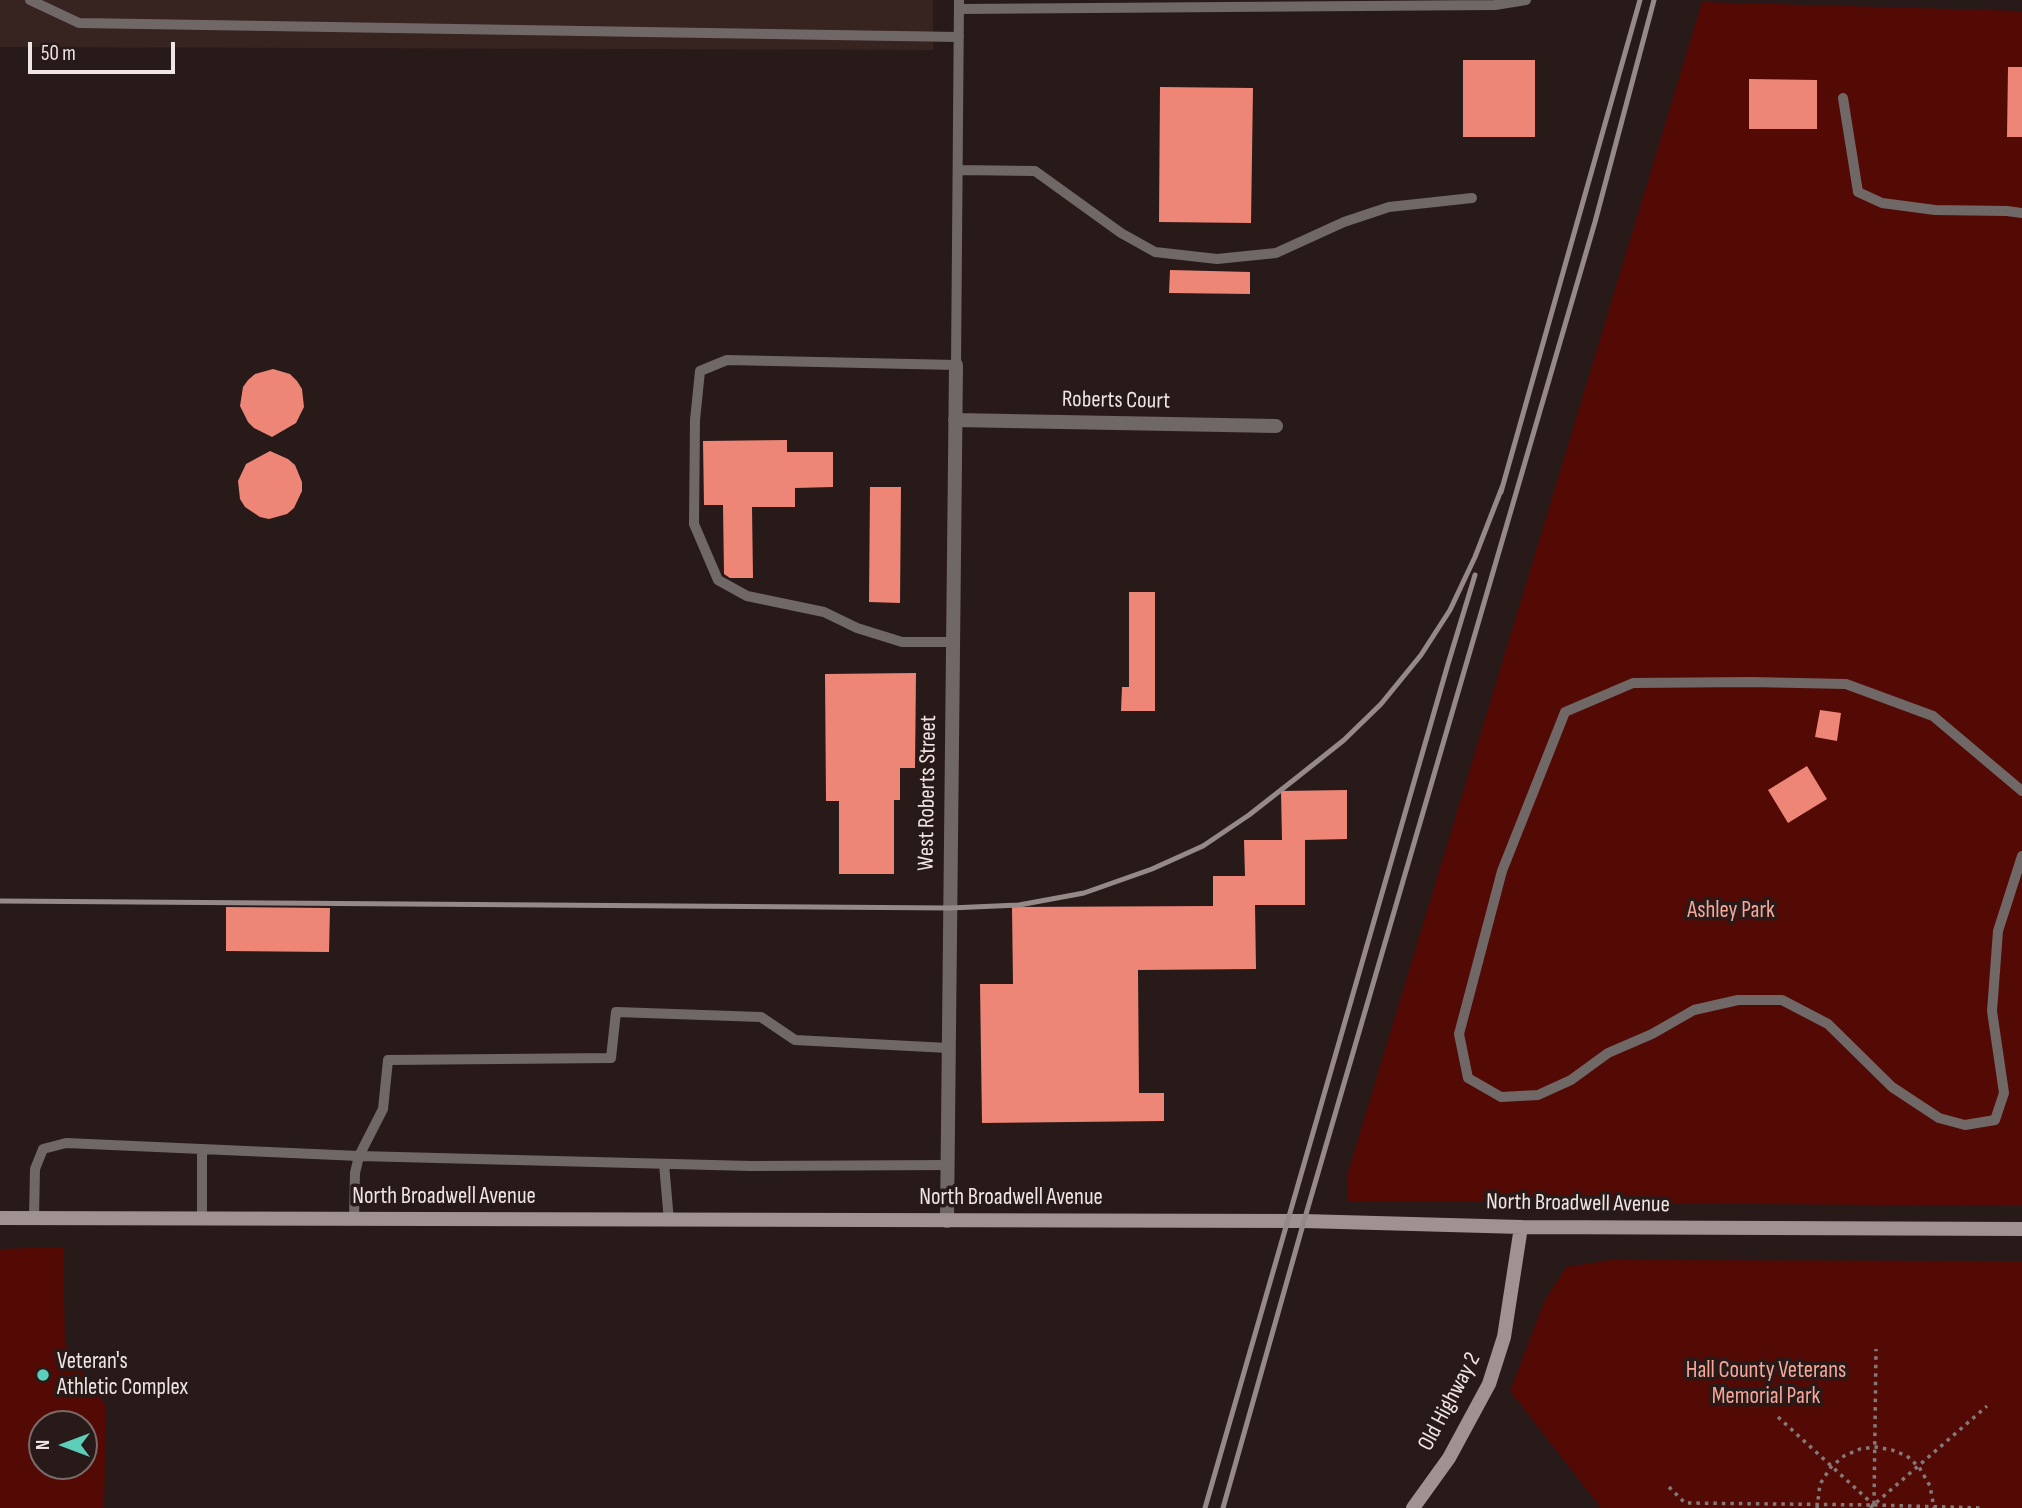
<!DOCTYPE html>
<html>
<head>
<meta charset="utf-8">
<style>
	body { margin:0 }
	#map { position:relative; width:2022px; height:1508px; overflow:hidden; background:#281a18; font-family:"Sofia Sans Condensed",sans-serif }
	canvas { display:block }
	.north { position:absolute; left:28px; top:1410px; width:70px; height:70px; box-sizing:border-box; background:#281a18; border:2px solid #786b69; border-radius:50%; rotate:270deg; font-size:19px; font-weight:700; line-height:28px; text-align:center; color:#efe5e3 }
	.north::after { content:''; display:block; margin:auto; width:24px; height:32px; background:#5dceb9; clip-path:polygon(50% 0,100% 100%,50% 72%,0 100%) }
	.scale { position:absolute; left:28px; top:42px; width:147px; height:32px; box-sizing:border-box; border:4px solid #efe5e3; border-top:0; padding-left:9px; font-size:21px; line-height:24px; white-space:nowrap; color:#efe5e3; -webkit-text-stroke:5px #281a18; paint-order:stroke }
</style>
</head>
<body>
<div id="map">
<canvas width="2022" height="1508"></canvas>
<div class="north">N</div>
<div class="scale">50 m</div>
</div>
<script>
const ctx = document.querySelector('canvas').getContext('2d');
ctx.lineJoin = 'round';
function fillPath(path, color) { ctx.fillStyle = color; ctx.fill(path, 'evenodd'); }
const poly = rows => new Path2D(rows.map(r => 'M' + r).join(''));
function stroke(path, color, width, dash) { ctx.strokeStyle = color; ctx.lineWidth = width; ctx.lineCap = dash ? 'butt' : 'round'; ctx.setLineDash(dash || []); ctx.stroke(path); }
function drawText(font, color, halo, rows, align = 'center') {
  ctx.font = font + ' "Sofia Sans Condensed",sans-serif'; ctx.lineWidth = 7; ctx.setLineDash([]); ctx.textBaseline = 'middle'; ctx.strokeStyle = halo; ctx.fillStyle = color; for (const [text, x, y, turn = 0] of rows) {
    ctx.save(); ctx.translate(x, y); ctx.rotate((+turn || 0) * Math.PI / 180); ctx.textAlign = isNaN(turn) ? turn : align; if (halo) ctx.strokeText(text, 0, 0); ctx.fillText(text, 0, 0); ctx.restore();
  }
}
const built = poly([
	[0,0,933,0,933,50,0,47]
]);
const green = poly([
	[1702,2,2022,11,2022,1206,1348,1201,1348,1172],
	[63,1247,65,1344,106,1406,104,1508,0,1508,0,1249],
	[42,1424,84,1424,84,1466,42,1466],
	[1611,1260,2022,1261,2022,1508,1601,1508,1510,1391,1544,1302,1566,1267]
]);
const building = poly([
	[1463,60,1535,60,1535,137,1463,137],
	[2008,67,2022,67,2022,137,2007,137],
	[1749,79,1817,80,1817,129,1749,129],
	[1160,87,1253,88,1251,223,1159,222],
	[1170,270,1250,272,1250,294,1169,293],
	[273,369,290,374,297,381,302,389,304,407,296,423,272,437,254,428,248,422,240,406,243,387,248,380,255,374],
	[787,440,787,452,833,452,833,487,795,488,795,507,752,507,753,578,730,578,724,574,723,505,704,505,703,441],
	[270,451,288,459,295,465,302,482,302,491,294,508,287,514,269,519,260,517,245,507,240,499,238,481,246,464],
	[870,487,901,487,900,603,869,602],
	[1129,592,1155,592,1155,711,1121,711,1122,687,1129,687],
	[916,673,915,768,900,768,900,800,894,800,894,874,839,874,839,801,826,801,825,674],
	[1820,710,1841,713,1837,741,1815,737],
	[1807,766,1827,799,1788,823,1768,790],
	[1347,790,1347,839,1305,840,1305,905,1255,905,1256,969,1138,970,1139,1093,1164,1093,1164,1121,982,1123,980,984,1013,984,1012,907,1213,906,1213,876,1245,876,1244,840,1282,840,1281,791],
	[226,907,330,908,329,952,226,951]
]);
const path = poly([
	[1778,1417,1877,1508],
	[1669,1487,1685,1503,1874,1505,1876,1349],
	[1874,1505,1983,1508],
	[1817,1508,1820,1484,1831,1467,1844,1456,1860,1449,1876,1447,1892,1450,1907,1456,1919,1467,1930,1486,1934,1508],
	[1870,1508,1987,1406]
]);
const lane = poly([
	[30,0,79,23,959,37],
	[959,9,1495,5,1526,0],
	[1843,98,1858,192,1882,203,1935,210,2007,211,2022,213],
	[958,170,1035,171,1121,233,1155,252,1217,259,1276,253,1344,222,1389,207,1472,198],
	[953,642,902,642,857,628,824,612,747,596,718,580,694,524,695,420,700,371,727,360,956,365,959,0],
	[2022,791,1933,716,1846,684,1751,682,1633,683,1565,712,1502,871,1459,1034,1468,1078,1501,1097,1538,1095,1571,1080,1608,1053,1652,1034,1694,1010,1738,1000,1782,1000,1828,1024,1892,1087,1939,1118,1965,1125,1995,1120,2004,1093,1992,1011,1998,931,2022,856],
	[664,1164,669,1221],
	[34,1218,35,1169,43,1149,66,1143,359,1156,751,1166,948,1165],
	[202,1219,202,1149],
	[354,1220,355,1173,359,1156,383,1109,388,1060,611,1058,616,1012,761,1017,795,1040,948,1048]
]);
const street = poly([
	[955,420,1276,426],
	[947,1221,956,365]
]);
const secondary = poly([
	[0,1218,1304,1221,1521,1227,2022,1229],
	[1413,1508,1449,1458,1489,1384,1504,1337,1521,1227]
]);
const rail = poly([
	[1501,492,1640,0],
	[0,901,950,908,1019,905,1084,893,1152,869,1203,846,1249,815,1295,779,1344,740,1381,704,1421,655,1450,610,1475,557,1503,485],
	[1205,1508,1448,664,1475,575],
	[1223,1508,1304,1221,1595,222,1654,0]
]);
const markers = [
	[43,1375,7,"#5dceb9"]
];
const streetNames = [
	["Roberts Court",1116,401,1],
	["West Roberts Street",928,793,-89],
	["North Broadwell Avenue",444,1197],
	["North Broadwell Avenue",1011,1198],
	["North Broadwell Avenue",1578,1204,1],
	["Old Highway 2",1450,1402,-62]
];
const parkNames = [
	["Ashley Park",1731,911],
	["Hall County Veterans",1766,1371],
	["Memorial Park",1766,1397]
];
const poiNames = [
	["Veteran's",57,1362],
	["Athletic Complex",57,1388]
];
fillPath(built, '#372320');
fillPath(green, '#530a05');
fillPath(building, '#ed8676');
stroke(path, '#857977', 3.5, [3.5, 5]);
stroke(lane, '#706866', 10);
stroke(street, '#706866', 14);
stroke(secondary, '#9f9290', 14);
stroke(rail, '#968a88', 5);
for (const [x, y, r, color] of markers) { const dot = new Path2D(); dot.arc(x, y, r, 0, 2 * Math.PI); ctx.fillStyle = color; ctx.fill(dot); stroke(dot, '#281a18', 2.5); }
drawText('23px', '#efe5e3', '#281a18', streetNames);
drawText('23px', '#f6a79a', '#281a18', parkNames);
drawText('23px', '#efe5e3', '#281a18', poiNames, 'left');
</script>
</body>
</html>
